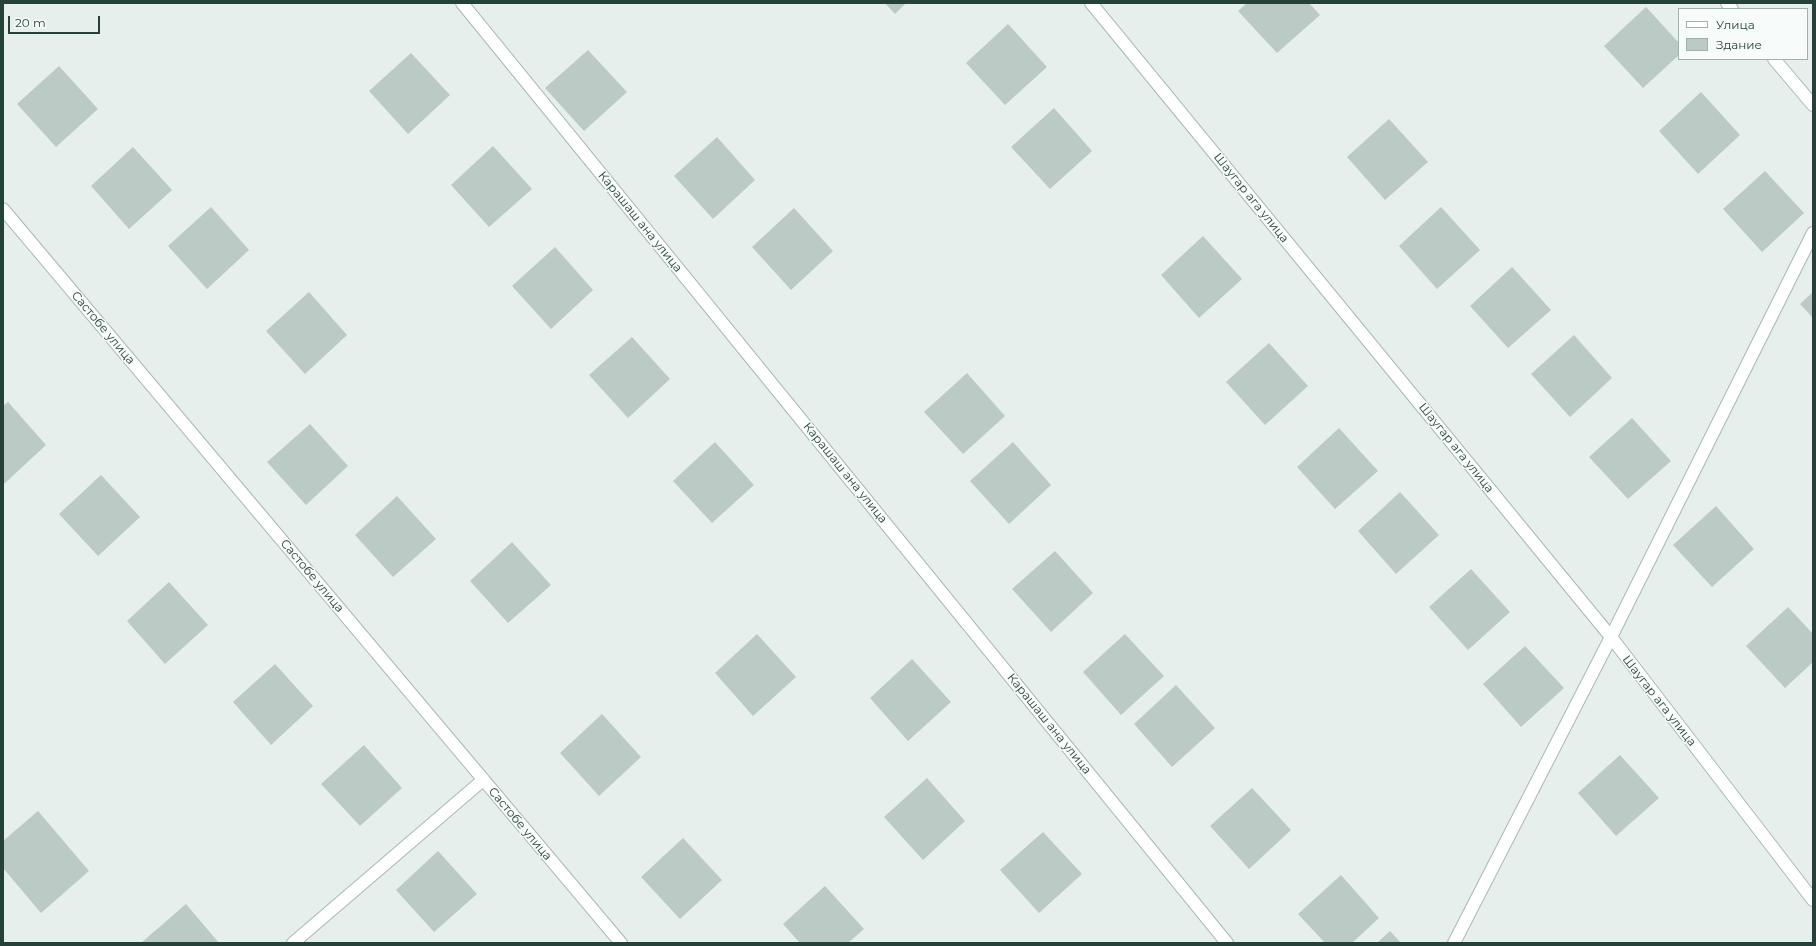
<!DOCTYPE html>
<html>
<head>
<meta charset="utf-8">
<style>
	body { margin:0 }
	#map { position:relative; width:1816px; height:946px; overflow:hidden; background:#e6efeb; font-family:Montserrat,sans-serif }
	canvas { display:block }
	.frame { position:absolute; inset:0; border:4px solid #24423a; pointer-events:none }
	.legend { position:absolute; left:1678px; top:8px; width:130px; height:52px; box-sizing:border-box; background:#f7fbf9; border:1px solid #a3b1ad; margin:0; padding:5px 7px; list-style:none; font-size:12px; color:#24423a }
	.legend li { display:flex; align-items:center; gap:8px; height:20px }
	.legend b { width:20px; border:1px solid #a3b1ad }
	.scale { position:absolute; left:8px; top:16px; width:92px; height:18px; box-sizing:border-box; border:2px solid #24423a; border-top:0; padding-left:5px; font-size:12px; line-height:14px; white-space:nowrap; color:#24423a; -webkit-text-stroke:3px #f7fbf9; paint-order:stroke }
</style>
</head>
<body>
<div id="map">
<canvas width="1816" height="946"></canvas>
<div class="frame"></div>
<ul class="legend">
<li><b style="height:5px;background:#fff"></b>Улица</li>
<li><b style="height:11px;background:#bbcac4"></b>Здание</li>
</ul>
<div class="scale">20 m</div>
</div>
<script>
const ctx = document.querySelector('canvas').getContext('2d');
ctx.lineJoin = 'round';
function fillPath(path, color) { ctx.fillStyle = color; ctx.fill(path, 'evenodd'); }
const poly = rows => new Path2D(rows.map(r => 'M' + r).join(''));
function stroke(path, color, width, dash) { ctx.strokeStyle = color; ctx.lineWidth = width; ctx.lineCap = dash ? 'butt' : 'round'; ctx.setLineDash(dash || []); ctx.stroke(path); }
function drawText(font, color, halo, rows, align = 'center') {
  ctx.font = font + ' Montserrat,sans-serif'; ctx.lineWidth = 3; ctx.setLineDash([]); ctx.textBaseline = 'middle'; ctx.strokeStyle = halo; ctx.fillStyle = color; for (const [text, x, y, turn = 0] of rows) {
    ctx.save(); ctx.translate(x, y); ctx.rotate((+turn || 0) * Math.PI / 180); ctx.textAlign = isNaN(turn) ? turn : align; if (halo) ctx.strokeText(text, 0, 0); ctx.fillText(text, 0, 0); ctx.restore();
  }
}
const building = poly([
	[885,3,906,3,895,14],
	[1247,3,1309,3,1320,15,1277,53,1238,11],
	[1646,7,1679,43,1679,55,1643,88,1604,46],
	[1008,24,1047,67,1005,105,966,63],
	[588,50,627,92,584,131,545,88],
	[411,53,450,95,408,134,369,91],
	[59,66,98,109,56,147,17,104],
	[1701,92,1740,135,1698,174,1659,131],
	[1054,108,1092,151,1050,189,1011,147],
	[1389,119,1428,162,1385,200,1347,157],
	[717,137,755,180,713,219,674,176],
	[493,146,532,189,489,227,451,185],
	[133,147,172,190,129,229,91,186],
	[1765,171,1804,213,1762,252,1723,209],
	[211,207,249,250,207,289,168,246],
	[1441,207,1480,250,1437,289,1399,246],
	[794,208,833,251,791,290,752,247],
	[1203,236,1242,279,1199,318,1161,275],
	[555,247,593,290,551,329,512,286],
	[1512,267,1551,310,1508,348,1470,306],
	[309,292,347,335,305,374,266,331],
	[1813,292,1813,318,1800,304],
	[1574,335,1612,378,1570,417,1531,374],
	[632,337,670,379,628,418,589,375],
	[1269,343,1308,386,1265,425,1226,382],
	[967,373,1005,416,963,454,924,412],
	[8,402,46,445,4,484,3,406],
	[1632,418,1671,461,1628,499,1589,457],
	[310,424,348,466,306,505,267,462],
	[1339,428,1378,471,1335,509,1297,467],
	[715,442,754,485,712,523,673,481],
	[1013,442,1051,485,1009,524,970,481],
	[101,475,140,517,98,556,59,514],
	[1400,492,1439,535,1396,574,1358,531],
	[397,496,436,539,393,577,355,535],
	[1716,506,1754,549,1712,587,1673,545],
	[512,542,551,585,508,623,470,581],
	[1055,551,1093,593,1051,632,1012,589],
	[1471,569,1510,612,1468,650,1429,607],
	[169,582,208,625,165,664,127,621],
	[1788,607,1813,634,1813,662,1785,688,1746,646],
	[757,634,796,677,753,716,715,673],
	[1125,634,1164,676,1121,715,1083,672],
	[1525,646,1564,688,1521,727,1483,684],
	[912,659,951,702,908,741,870,698],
	[275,664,313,706,271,745,233,702],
	[1176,685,1215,728,1172,767,1134,724],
	[602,714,641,757,599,796,560,753],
	[364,745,402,788,360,826,321,784],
	[1620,755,1659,798,1616,836,1578,793],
	[927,778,965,821,923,860,884,817],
	[1252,788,1291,830,1249,869,1210,826],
	[38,811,89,871,41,913,3,868,3,841],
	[1043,832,1082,874,1039,913,1000,870],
	[683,838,722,880,680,919,641,877],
	[438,851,477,894,434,932,396,890],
	[1341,875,1379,918,1352,943,1325,943,1298,914],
	[825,886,864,929,848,943,800,943,783,924],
	[186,904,219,943,141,943],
	[1390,931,1401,943,1377,943]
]);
const service = poly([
	[293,943,483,780],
	[1454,943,1611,637,1813,233]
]);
const minor = poly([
	[462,3,1227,943],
	[1091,3,1611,637,1813,900],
	[1727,3,1732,9],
	[1774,59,1813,105],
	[3,209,621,943]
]);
const streetNames = [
	["Шаугар ага улица",1251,198,51],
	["Карашаш ана улица",640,222,51],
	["Састобе улица",103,328,50],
	["Шаугар ага улица",1456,448,51],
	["Карашаш ана улица",845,473,51],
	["Састобе улица",312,576,50],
	["Шаугар ага улица",1659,701,52],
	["Карашаш ана улица",1049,724,51],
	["Састобе улица",520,824,50]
];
fillPath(building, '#bbcac4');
stroke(service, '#a8b8b2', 14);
stroke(minor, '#a8b8b2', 14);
stroke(service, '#fff', 12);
stroke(minor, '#fff', 12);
drawText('12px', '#24423a', '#f7fbf9', streetNames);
</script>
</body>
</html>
